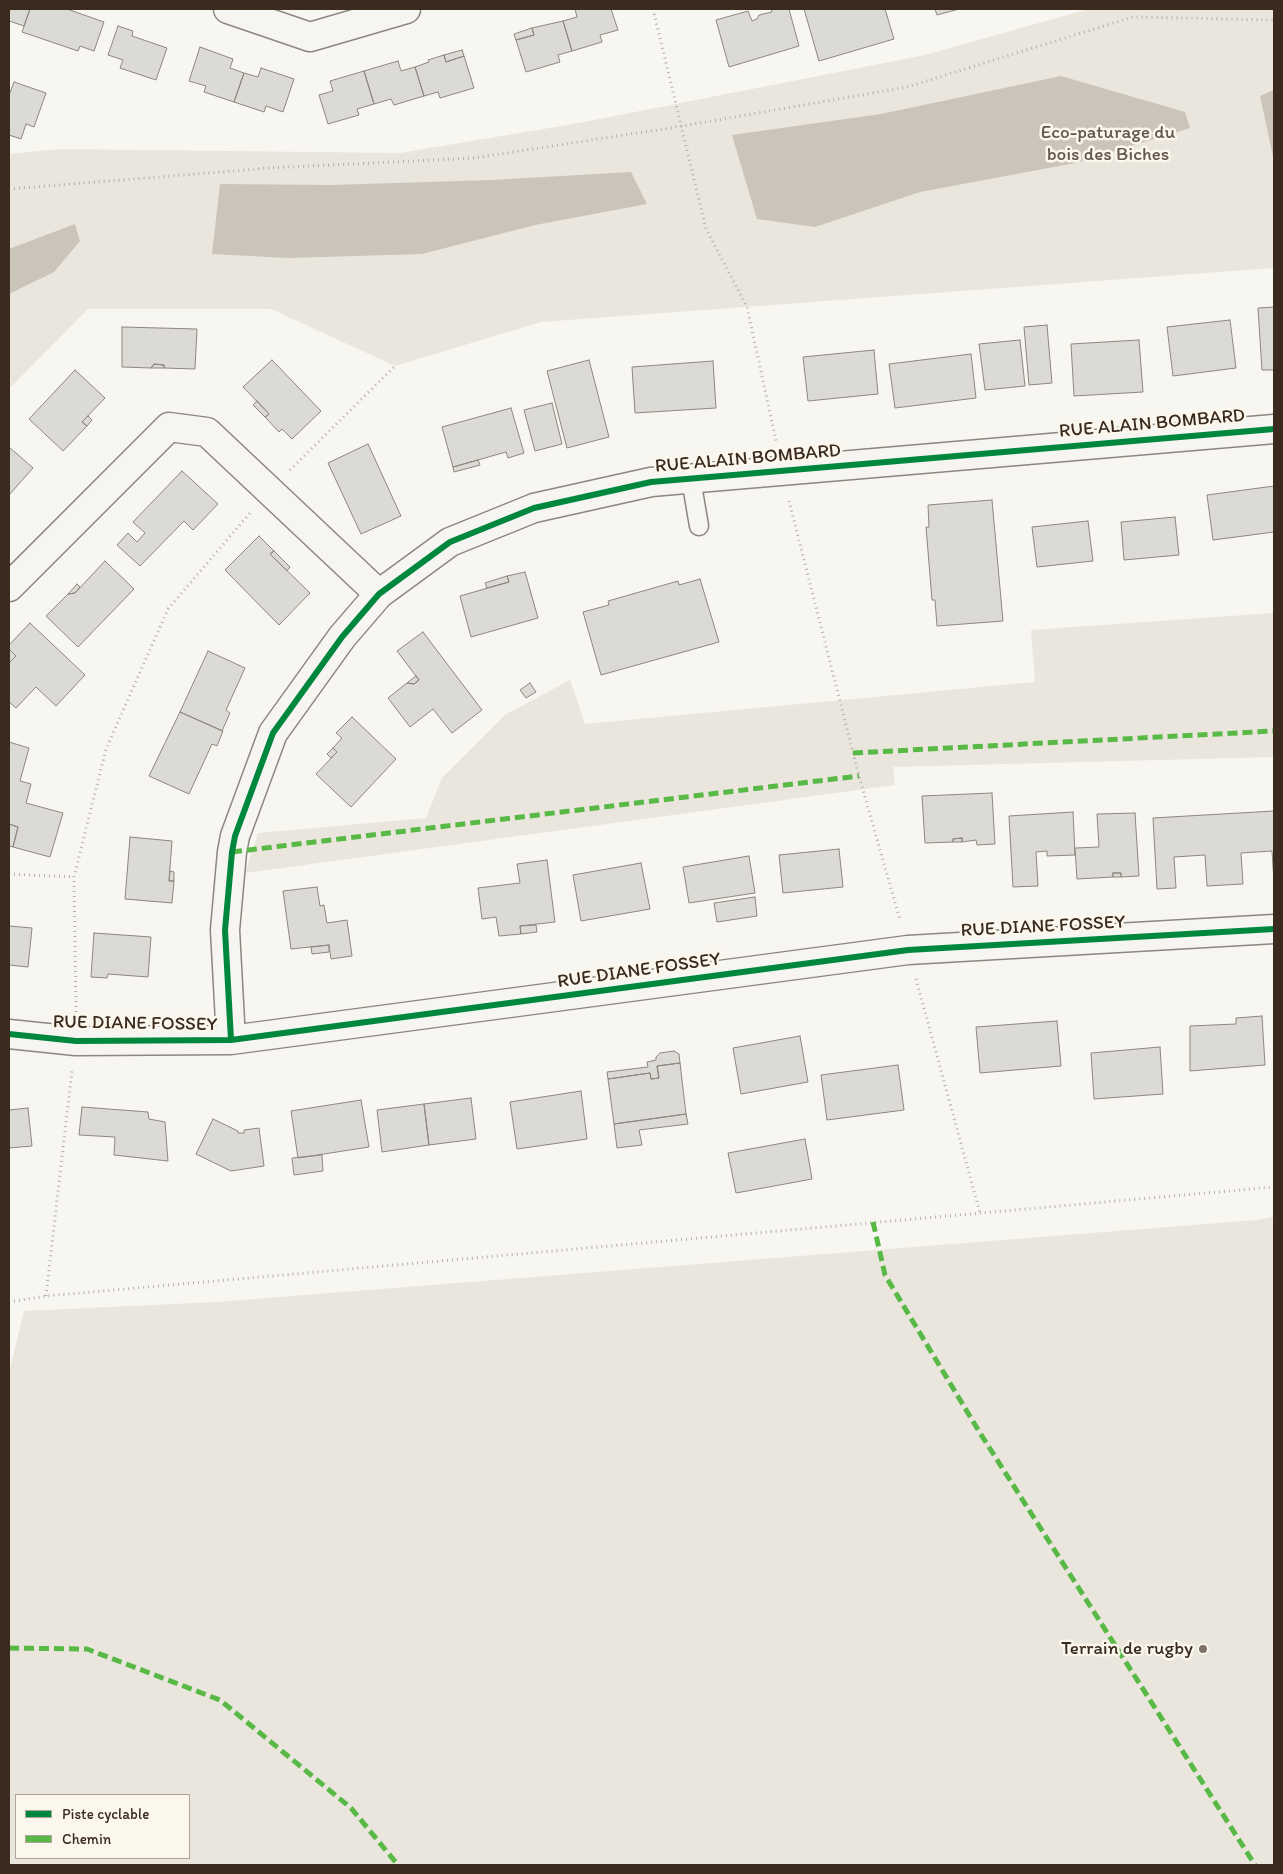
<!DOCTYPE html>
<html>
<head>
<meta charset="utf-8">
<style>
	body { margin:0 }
	#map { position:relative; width:1283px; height:1874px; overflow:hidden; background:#f8f6f0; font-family:Itim,sans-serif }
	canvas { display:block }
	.frame { position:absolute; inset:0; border:10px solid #3b2a1e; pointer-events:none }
	.legend { position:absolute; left:15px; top:1794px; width:175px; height:65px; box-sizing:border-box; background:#fbf7ec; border:1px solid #aea59a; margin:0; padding:6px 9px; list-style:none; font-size:15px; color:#3b2a1e }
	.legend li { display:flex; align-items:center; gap:10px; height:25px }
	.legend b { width:25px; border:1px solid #aea59a }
</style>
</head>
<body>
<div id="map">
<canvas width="1283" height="1874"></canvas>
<div class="frame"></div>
<ul class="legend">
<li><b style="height:6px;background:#00873e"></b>Piste cyclable</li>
<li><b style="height:6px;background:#58b947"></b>Chemin</li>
</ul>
</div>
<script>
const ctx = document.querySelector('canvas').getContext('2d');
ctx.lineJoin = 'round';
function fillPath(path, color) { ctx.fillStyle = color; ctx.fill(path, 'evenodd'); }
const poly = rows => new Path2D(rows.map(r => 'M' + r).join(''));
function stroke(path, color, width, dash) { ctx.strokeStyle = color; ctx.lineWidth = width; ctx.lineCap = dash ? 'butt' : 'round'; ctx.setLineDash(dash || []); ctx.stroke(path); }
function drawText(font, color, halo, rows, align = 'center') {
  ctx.font = font + ' Itim,sans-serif'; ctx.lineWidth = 5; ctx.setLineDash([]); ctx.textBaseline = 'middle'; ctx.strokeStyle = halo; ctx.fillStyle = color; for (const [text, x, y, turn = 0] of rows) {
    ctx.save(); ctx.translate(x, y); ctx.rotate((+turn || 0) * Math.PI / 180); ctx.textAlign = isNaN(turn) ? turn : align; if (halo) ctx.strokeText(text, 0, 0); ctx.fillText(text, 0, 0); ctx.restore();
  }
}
const green = poly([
	[1089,9,1274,9,1274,268,541,322,395,366,271,309,88,309,9,389,9,154,59,149,400,153,579,123,925,55],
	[1274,613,1274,757,893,767,895,785,245,873,258,833,426,818,442,778,505,715,570,680,585,724,1035,682,1031,630],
	[1274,1217,1274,1865,9,1865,9,1373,24,1311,216,1302,1257,1220],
	[189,1795,189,1858,16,1858,16,1795]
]);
const water = poly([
	[1061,76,1185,112,1190,128,1075,163,920,192,815,227,757,219,732,135,881,114],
	[1274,90,1274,161,1260,96],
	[631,172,647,204,535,225,422,254,289,258,212,254,220,184,331,185,493,180],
	[75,224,80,241,54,272,9,294,9,249]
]);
const building = poly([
	[9,9,30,9,24,26,9,21,9,24,9,9],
	[30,9,67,9,104,22,94,51,80,46,78,51,22,32,30,9],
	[575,9,611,9,618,30,600,35,602,42,572,51,563,21,577,17,575,9],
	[771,9,789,9,799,46,729,67,716,20,748,11,752,21,757,19,759,15,772,12,771,9],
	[804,9,885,9,894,39,819,61,804,9],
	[935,9,959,9,937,15,935,9],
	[563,21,572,51,558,55,560,62,526,72,516,40,534,35,532,28,563,21],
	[118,26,133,31,132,36,167,48,156,80,120,68,123,60,108,55,118,26],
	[532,28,534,35,516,40,514,34,532,28],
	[200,47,233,59,230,68,244,73,234,102,204,92,206,86,189,81,200,47],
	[462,50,464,56,446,62,444,55,462,50],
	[444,55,446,62,464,56,474,88,440,98,438,92,424,96,415,67,429,62,428,60,444,55],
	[398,61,401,71,415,67,424,96,394,105,391,99,374,104,364,71,398,61],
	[261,68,294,79,283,112,266,106,264,112,234,102,244,73,258,77,261,68],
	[364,71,374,104,357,109,359,115,328,124,319,95,333,91,330,81,364,71],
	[14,82,46,93,34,127,26,124,21,139,9,135,9,95,14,82],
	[1274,307,1274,370,1262,370,1258,308,1274,307],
	[1230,320,1236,368,1173,376,1167,327,1230,320],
	[1047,325,1052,383,1029,385,1024,327,1047,325],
	[122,327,197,329,195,369,164,368,164,365,154,364,151,368,122,367,122,327],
	[1020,340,1025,386,985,390,979,344,1020,340],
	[1139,340,1143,392,1074,396,1071,344,1139,340],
	[874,350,878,394,808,401,803,357,874,350],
	[971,354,976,398,895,408,889,364,971,354],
	[272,360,321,411,292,439,282,429,279,432,265,417,269,414,243,387,272,360],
	[589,360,609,437,567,448,547,371,589,360],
	[713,361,716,408,635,413,632,367,713,361],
	[154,364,164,365,164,368,151,368,154,364],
	[75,370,105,398,82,422,87,426,63,451,29,419,75,370],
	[257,401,269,414,265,417,253,405,257,401],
	[552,403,562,444,535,451,524,410,552,403],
	[511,408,524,453,508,458,506,452,453,467,442,427,511,408],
	[88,416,92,420,87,426,82,422,88,416],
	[368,444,401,516,361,534,328,463,368,444],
	[9,447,33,468,9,495,9,447],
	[478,460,480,465,454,472,453,467,478,460],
	[182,471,218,504,193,530,184,521,140,566,117,545,128,533,137,542,145,533,133,522,182,471],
	[1274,486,1274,532,1213,540,1207,495,1274,486],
	[992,500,1003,621,937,626,935,600,932,600,926,527,929,527,928,505,992,500],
	[1175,517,1179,555,1124,560,1121,522,1175,517],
	[1088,521,1093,561,1037,567,1032,527,1088,521],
	[259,536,274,551,270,554,310,593,279,625,225,570,259,536],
	[274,551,290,567,287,571,270,554,274,551],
	[105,561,134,589,78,647,46,616,68,594,75,593,105,561],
	[525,572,538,618,471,637,460,596,509,582,507,576,525,572],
	[507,576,509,582,487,588,485,583,507,576],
	[700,579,719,642,601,675,583,612,609,605,608,601,678,581,679,585,700,579],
	[77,584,80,587,75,593,68,594,77,584],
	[30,623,85,675,56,706,36,687,16,708,9,702,9,663,16,656,9,649,9,645,30,623],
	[423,632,482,710,452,733,433,709,410,727,388,698,407,683,414,684,419,680,397,651,423,632],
	[9,649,16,656,10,662,9,661,9,649],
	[208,651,245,668,226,710,230,713,222,731,180,712,208,651],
	[416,676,419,680,414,684,407,683,416,676],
	[530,683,536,692,526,698,520,690,530,683],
	[180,712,223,731,217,746,212,744,189,794,149,776,180,712],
	[352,717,396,759,351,807,316,774,337,752,333,748,342,738,336,733,352,717],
	[9,742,29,748,20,781,31,784,26,803,63,813,50,857,13,847,18,827,9,824,9,742],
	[333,748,337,752,331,758,327,754,333,748],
	[992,793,995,844,977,845,976,840,962,842,962,838,953,839,953,842,925,843,922,796,992,793],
	[1274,811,1274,882,1272,851,1241,853,1243,884,1207,886,1205,855,1174,857,1176,888,1157,889,1153,818,1274,811],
	[1073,812,1075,855,1047,856,1047,851,1036,852,1038,886,1013,887,1009,816,1073,812],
	[1135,813,1139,876,1121,877,1121,873,1113,873,1113,877,1077,879,1075,848,1099,847,1097,814,1135,813],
	[9,824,18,827,13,847,9,846,9,824],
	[130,837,172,841,169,881,174,881,172,903,125,899,130,837],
	[962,838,962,842,953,842,953,839,962,838],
	[839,849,843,887,783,893,779,855,839,849],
	[749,856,755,893,689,903,683,867,749,856],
	[547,860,555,922,520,926,521,934,499,936,496,917,482,919,478,888,520,883,517,864,547,860],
	[641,863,650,909,581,921,573,875,641,863],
	[170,871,174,872,174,881,169,881,170,871],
	[1113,873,1121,873,1121,877,1113,877,1113,873],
	[317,887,320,906,324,905,327,923,347,920,352,956,331,959,329,945,291,949,283,891,317,887],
	[755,897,757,916,717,922,714,903,755,897],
	[536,925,537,932,521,934,520,926,536,925],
	[9,926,32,928,28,967,9,965,9,926],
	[94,933,151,937,148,977,108,974,107,978,91,977,94,933],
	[329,945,329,952,312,954,311,947,329,945],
	[1262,1016,1265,1065,1190,1071,1190,1026,1236,1024,1236,1018,1262,1016],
	[1057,1021,1061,1066,980,1073,976,1027,1057,1021],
	[800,1036,808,1082,741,1094,733,1048,800,1036],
	[1160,1047,1163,1094,1094,1099,1091,1053,1160,1047],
	[674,1051,679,1054,680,1063,657,1066,659,1078,651,1079,650,1073,608,1079,607,1072,648,1067,647,1062,656,1060,656,1057,660,1053,674,1051],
	[680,1063,686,1114,614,1124,608,1079,650,1073,651,1079,659,1078,657,1066,680,1063],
	[898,1065,904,1110,827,1120,821,1075,898,1065],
	[581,1091,587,1139,517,1149,510,1102,581,1091],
	[471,1098,476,1139,429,1145,424,1104,471,1098],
	[361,1100,369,1147,298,1158,291,1111,361,1100],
	[424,1104,429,1145,382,1152,377,1110,424,1104],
	[82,1107,148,1112,149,1119,165,1122,168,1161,114,1155,115,1137,79,1135,82,1107],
	[28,1108,32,1146,9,1148,9,1110,28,1108],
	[686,1114,688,1124,639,1130,642,1145,617,1148,614,1124,686,1114],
	[213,1119,238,1131,238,1133,244,1133,244,1130,259,1128,264,1166,231,1171,196,1154,213,1119],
	[805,1139,812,1179,736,1193,728,1153,805,1139],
	[322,1155,323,1171,294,1175,292,1158,322,1155]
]);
const path = poly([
	[653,9,706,229,747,307,776,441],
	[9,189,270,168,474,158,683,126,907,87,1133,17,1274,20],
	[290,470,395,366],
	[789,501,859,776,900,920],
	[9,874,74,877],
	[916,979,980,1213],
	[76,1012,74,877,106,749,168,609,250,513],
	[46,1296,72,1071],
	[9,1302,46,1296,1274,1187]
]);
const lane = poly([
	[691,479,699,526]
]);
const street = poly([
	[228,9,310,37,406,9],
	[9,587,169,427,207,432,379,594],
	[9,1034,76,1041,231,1040,908,950,1274,929],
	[231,1040,225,930,232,852,235,836,273,733,342,637,379,594,450,542,534,508,651,482,1274,429]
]);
const quiet = poly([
	[853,753,1274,731],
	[232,852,859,776],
	[873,1222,885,1275,980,1433,1255,1865],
	[9,1648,87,1649,220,1700,351,1808,398,1865]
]);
const cycleway = poly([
	[9,1034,76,1041,231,1040,908,950,1274,929],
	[231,1040,225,930,232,852,235,836,273,733,342,637,379,594,450,542,534,508,651,482,1274,429]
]);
const markers = [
	[1203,1649,5,"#7d7168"]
];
const parkNames = [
	["Eco-paturage du",1108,133],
	["bois des Biches",1108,155]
];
const streetNames = [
	["RUE ALAIN BOMBARD",1152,424,-5],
	["RUE ALAIN BOMBARD",748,459,-5],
	["RUE DIANE FOSSEY",1043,927,-3],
	["RUE DIANE FOSSEY",639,971,-8],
	["RUE DIANE FOSSEY",135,1024,1]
];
const poiNames = [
	["Terrain de rugby",1193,1649]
];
fillPath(green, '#eae6dd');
fillPath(water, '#cac4b9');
fillPath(building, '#dcdad5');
stroke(building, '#8b8781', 1);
stroke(lane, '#8b8781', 21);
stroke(street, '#8b8781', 31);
stroke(path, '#b3b0ac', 3, [1, 4]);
stroke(lane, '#f6f5f1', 18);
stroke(street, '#f6f5f1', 28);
stroke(quiet, '#58b947', 5, [10, 5]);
stroke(cycleway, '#00873e', 6);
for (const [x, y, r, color] of markers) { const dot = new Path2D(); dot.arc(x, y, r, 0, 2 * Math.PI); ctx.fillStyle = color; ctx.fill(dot); stroke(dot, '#fbf7ec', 2); }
drawText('19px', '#64564a', '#fbf7ec', parkNames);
drawText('19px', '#3b2a1e', '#fbf7ec', streetNames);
drawText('19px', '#3b2a1e', '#fbf7ec', poiNames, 'right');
</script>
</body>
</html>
